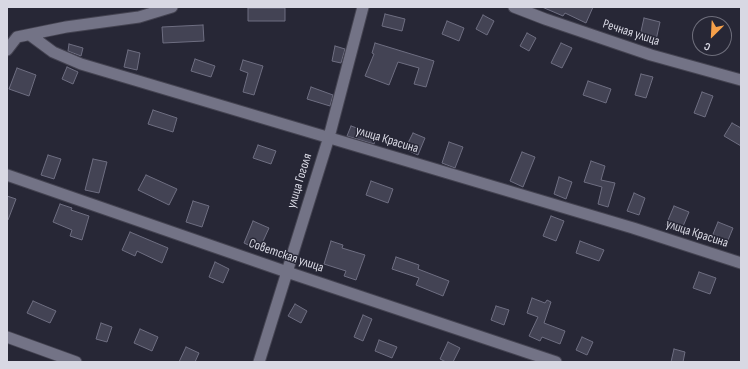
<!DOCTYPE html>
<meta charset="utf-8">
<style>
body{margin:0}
#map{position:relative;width:748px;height:369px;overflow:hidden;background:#272736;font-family:"Sofia Sans Condensed",sans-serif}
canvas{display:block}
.frame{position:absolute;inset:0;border:8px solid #d8d8e3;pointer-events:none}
.north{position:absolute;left:692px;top:16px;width:40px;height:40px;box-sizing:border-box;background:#272736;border:1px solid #6e6e7b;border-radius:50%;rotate:204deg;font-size:11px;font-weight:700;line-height:16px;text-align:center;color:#d8d8e3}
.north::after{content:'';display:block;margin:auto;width:14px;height:18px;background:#f7a14a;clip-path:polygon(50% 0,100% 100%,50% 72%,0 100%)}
</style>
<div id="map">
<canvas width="748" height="369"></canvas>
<div class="frame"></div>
<div class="north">С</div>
</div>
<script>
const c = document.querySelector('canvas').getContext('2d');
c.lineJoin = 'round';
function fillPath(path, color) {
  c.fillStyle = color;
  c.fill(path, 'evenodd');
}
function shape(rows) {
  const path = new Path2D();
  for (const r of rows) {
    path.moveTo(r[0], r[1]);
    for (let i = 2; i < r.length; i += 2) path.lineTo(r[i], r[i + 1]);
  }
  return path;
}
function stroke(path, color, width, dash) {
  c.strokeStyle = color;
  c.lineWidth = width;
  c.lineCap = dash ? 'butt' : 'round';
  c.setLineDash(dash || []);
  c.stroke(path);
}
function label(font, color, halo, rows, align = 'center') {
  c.font = font + ' "Sofia Sans Condensed",sans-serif';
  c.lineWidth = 3;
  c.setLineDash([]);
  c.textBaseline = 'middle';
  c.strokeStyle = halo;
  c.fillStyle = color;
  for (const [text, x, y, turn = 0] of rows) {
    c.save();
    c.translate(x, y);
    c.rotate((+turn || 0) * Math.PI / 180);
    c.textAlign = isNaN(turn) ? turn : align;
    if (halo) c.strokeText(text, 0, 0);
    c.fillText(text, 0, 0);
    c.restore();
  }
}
const building = shape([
 [542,7,593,7,586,23,565,13,563,16,542,7],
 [248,8,285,8,285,21,248,21,248,8],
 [385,14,405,19,402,31,382,26,385,14],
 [483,15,494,21,487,35,476,29,483,15],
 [644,18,660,22,656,40,640,36,644,18],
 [447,21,464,28,459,41,442,34,447,21],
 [203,25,204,41,163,43,162,27,203,25],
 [527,33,536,38,529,51,520,46,527,33],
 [375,43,434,61,426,87,414,84,419,68,398,62,389,85,365,76,374,54,372,53,375,43],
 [561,43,572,48,562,68,551,63,561,43],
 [69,44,83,48,81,56,68,51,69,44],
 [335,46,345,49,341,63,332,61,335,46],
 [128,50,140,53,137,70,124,67,128,50],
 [195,59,215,66,211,77,191,71,195,59],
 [243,60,263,66,254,95,243,92,248,73,240,70,243,60],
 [67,67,78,72,73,84,62,79,67,67],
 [17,68,36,75,29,96,9,89,17,68],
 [641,74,653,77,646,98,635,95,641,74],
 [588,81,611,89,606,103,583,95,588,81],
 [311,87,333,95,330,106,307,99,311,87],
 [702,92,713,96,705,117,694,113,702,92],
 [153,110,177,118,173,132,148,124,153,110],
 [732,123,741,128,741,146,724,136,732,123],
 [351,126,377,135,374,144,347,136,351,126],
 [413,133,425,138,418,155,405,149,413,133],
 [449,142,463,147,455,168,442,163,449,142],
 [258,145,276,151,271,164,253,158,258,145],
 [522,152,535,157,523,187,510,181,522,152],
 [48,155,61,159,54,179,41,175,48,155],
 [93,159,107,162,99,193,85,190,93,159],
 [591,161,605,166,601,180,615,183,608,207,598,204,602,187,584,182,591,161],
 [146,175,177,189,169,205,138,190,146,175],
 [559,177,572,182,566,199,554,194,559,177],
 [371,181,393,189,388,203,366,195,371,181],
 [634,193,645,198,639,215,627,211,634,193],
 [7,196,16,199,8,220,7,220,7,196],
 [193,201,209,206,202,227,186,222,193,201],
 [60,204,72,208,71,210,89,216,82,240,70,236,72,230,53,222,60,204],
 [674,206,689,212,681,231,666,225,674,206],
 [551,216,564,221,556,241,543,236,551,216],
 [253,221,269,228,259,250,244,243,253,221],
 [718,222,733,228,726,245,711,239,718,222],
 [130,232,168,248,162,263,137,251,135,256,122,250,130,232],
 [331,241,343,245,342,248,365,255,356,280,344,276,346,271,324,264,331,241],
 [580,241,604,250,599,261,576,253,580,241],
 [396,257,419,265,418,269,449,281,443,296,416,285,419,278,392,269,396,257],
 [215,262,229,269,223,283,209,277,215,262],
 [699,272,716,278,710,294,693,288,699,272],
 [532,298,545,303,547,300,551,302,544,323,565,331,560,344,542,337,540,341,529,336,538,317,527,313,532,298],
 [33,301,56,311,50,323,27,313,33,301],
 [295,304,307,311,301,323,288,316,295,304],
 [496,306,509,310,504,325,491,320,496,306],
 [363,315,372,319,363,341,354,337,363,315],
 [101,323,112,327,107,342,96,339,101,323],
 [140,329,158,337,152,351,134,343,140,329],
 [582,337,593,342,587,355,576,350,582,337],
 [379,340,397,347,392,358,375,351,379,340],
 [448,342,460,348,453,362,446,362,440,359,448,342],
 [186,347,199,353,195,362,179,362,186,347],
 [674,349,685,352,683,362,671,362,674,349]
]);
fillPath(building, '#434354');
stroke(building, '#6e6e81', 1);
const minor = shape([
 [514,7,545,19,651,55,741,80],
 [30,35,53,52,81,64,633,228,741,263],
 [7,50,17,37,66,27,139,17,172,7],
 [7,175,287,272,556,362],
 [7,337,76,362],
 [259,362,329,137,363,7]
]);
stroke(minor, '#444351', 13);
stroke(minor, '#737386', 11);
label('13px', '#d8d8e3', '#272736', [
 ["Речная улица",631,33,18],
 ["улица Красина",387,140,17],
 ["улица Гоголя",300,181,-73],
 ["улица Красина",697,234,18],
 ["Советская улица",286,256,19]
]);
</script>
